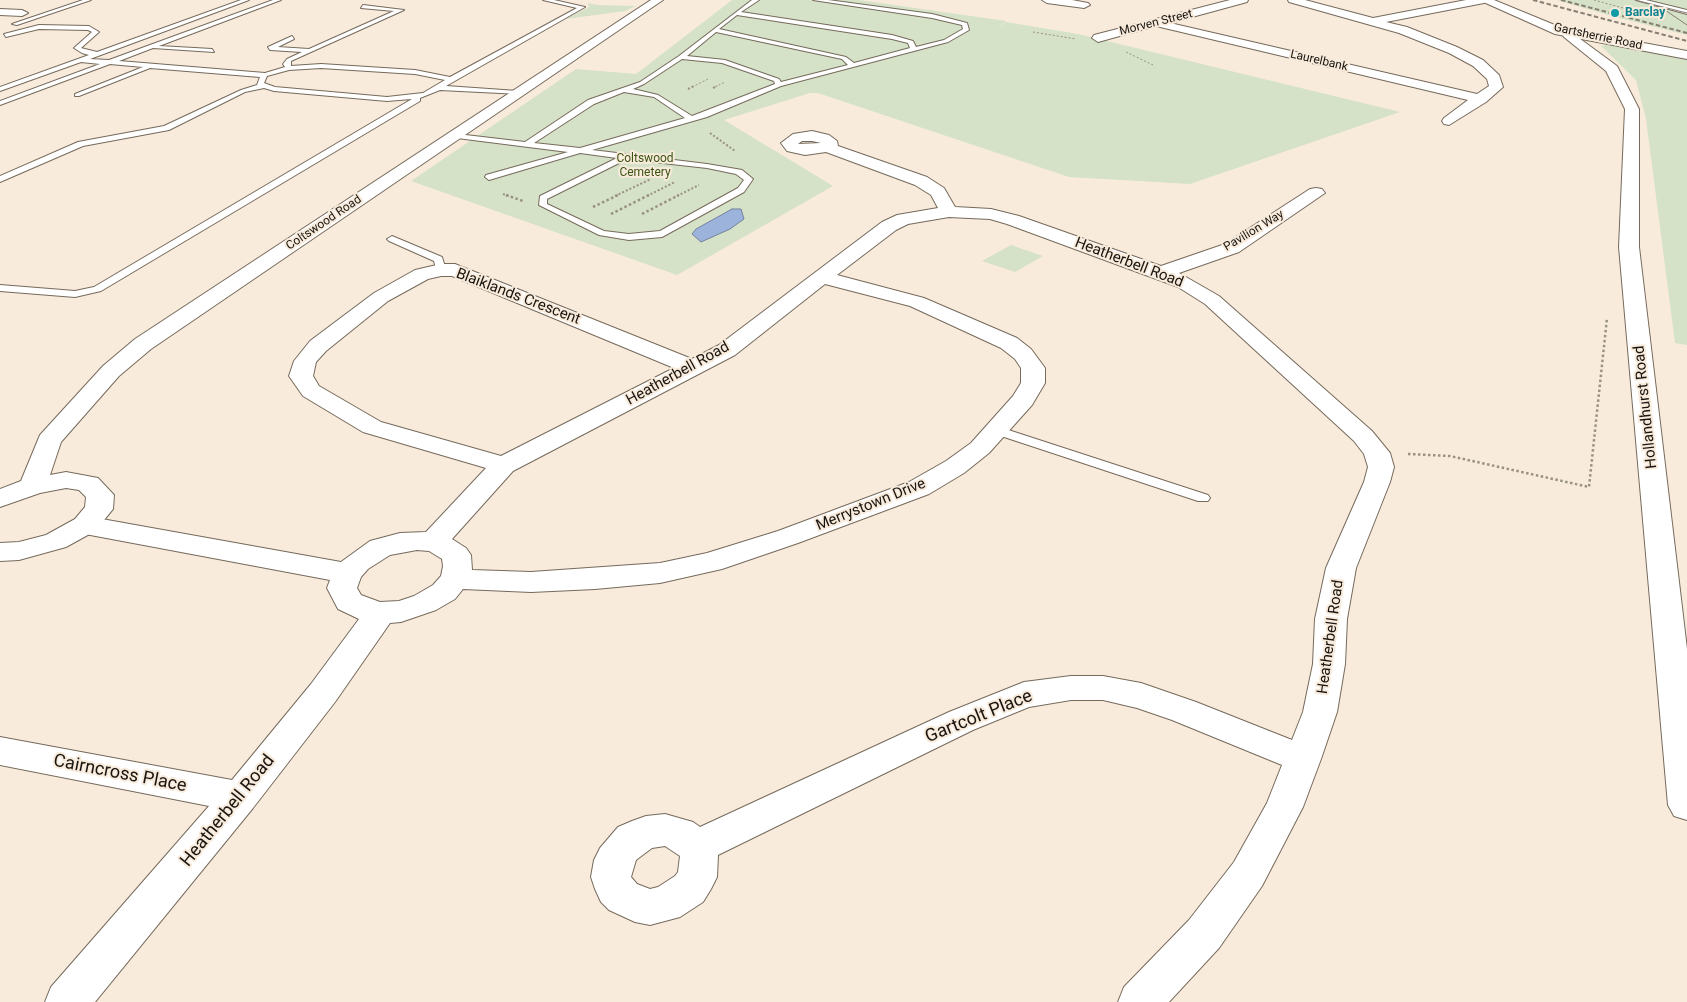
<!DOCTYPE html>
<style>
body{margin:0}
canvas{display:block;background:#f8ebdb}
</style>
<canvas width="1687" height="1002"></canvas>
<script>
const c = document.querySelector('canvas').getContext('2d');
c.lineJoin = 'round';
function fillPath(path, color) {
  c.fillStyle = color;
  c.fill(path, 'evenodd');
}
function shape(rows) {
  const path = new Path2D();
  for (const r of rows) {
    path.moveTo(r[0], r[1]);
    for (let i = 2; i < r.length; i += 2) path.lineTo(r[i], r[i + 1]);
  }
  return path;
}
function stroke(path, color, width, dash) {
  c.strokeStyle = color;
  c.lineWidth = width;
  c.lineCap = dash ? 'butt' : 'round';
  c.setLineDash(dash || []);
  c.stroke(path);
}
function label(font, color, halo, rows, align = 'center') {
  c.font = font + ' Roboto,sans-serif';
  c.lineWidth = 4;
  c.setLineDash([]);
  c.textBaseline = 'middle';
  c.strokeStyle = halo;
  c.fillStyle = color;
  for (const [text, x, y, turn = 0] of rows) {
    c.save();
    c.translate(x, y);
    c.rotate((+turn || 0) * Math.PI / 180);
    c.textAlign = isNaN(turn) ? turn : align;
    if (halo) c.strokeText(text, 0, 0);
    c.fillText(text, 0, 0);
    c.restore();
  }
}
fillPath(shape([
 [732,0,859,0,1006,21,994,33,1006,22,1078,34,1400,112,1190,184,1069,177,818,93,810,93,724,120,833,186,677,275,411,181,576,69,636,74],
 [1557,0,1687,0,1687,35,1615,17],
 [588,3,597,5,636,6,625,11,566,19,589,7],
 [1607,45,1687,58,1687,345,1675,343,1646,119,1636,80,1601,46],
 [1011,245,1043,256,1015,272,982,261]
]), '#d5e2c7');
const water = shape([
 [732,209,741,209,744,219,730,229,701,242,692,234,696,229,732,209]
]);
fillPath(water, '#9cb3db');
stroke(water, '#74839e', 1);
const lane = shape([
 [83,0,91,0,17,25,12,24,83,0],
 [241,0,249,0,90,59,109,60,273,0,281,0,159,46,212,49,214,52,153,48,119,61,265,73,285,67,283,64,287,59,302,52,270,50,268,47,292,36,294,39,278,47,309,49,394,11,361,8,363,5,404,10,291,61,291,66,321,64,415,70,450,77,577,8,543,0,554,0,585,7,446,86,518,91,520,94,440,90,420,98,420,101,101,291,75,297,0,291,0,285,75,291,94,287,412,99,387,101,274,91,264,88,245,92,169,130,83,146,0,182,0,176,78,142,164,126,241,90,257,85,260,77,150,68,79,96,75,96,75,94,143,67,110,64,0,105,0,101,100,64,81,62,0,91,0,87,89,55,82,53,74,48,92,32,88,30,39,29,6,37,4,34,39,25,89,26,99,32,81,48,97,52,241,0],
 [321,68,415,74,445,80,423,93,387,97,275,87,264,83,267,76,289,70,321,68],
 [752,0,759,0,741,12,892,35,913,41,916,47,944,40,963,29,962,25,932,18,813,0,828,0,932,14,967,23,969,30,948,42,781,86,707,117,592,150,707,164,742,170,753,179,744,192,662,237,629,240,599,235,539,205,540,196,617,158,580,153,489,180,485,177,486,175,568,152,457,138,453,136,457,134,525,142,588,100,640,82,679,56,752,0],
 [737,15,892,39,908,43,910,48,854,63,846,57,719,29,737,15],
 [716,32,842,59,848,65,781,82,779,79,725,60,687,56,716,32],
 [682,59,722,63,774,81,775,84,692,116,658,95,633,89,644,84,682,59],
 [624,92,654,97,685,118,580,148,534,143,594,104,624,92],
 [627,159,707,168,736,174,744,180,738,188,660,231,629,234,604,231,547,204,547,199,627,159],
 [1636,0,1646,0,1687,10,1687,14,1636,0],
 [392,236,442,257,446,270,437,272,434,261,389,241,387,239,392,236],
 [996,426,1208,495,1210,498,1208,501,1198,501,992,433,990,430,992,427,996,426]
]);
const street = shape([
 [1042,0,1072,0,1088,3,1090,5,1084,8,1047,3,1042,0],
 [1230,0,1248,0,1247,2,1170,23,1477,94,1489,86,1487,79,1473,66,1449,53,1399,33,1289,2,1288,0,1305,0,1373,18,1466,0,1489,0,1484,3,1386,22,1407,27,1457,47,1483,60,1499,75,1503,87,1486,102,1449,125,1444,124,1442,121,1444,118,1468,100,1156,26,1098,42,1092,38,1094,35,1230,0],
 [0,9,22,10,28,13,22,16,0,15,0,9],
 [1568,30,1617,66,1639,109,1639,247,1687,649,1687,820,1674,816,1668,805,1619,247,1625,109,1606,71,1564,37,1562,34,1568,30],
 [812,131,829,135,837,141,838,146,927,177,944,188,955,207,991,209,1019,216,1161,266,1225,244,1310,189,1316,188,1322,189,1325,193,1239,252,1179,273,1219,296,1372,431,1390,453,1394,467,1390,482,1356,568,1347,619,1345,664,1337,712,1321,759,1303,807,1262,886,1219,948,1169,1002,1118,1002,1124,987,1189,920,1234,862,1267,803,1282,765,1172,720,1137,708,1103,700,1071,700,1029,707,973,730,718,855,717,877,711,889,703,902,680,917,650,925,635,922,609,910,601,902,595,889,591,877,594,860,600,848,618,827,632,821,646,816,665,814,693,822,700,827,949,712,1024,682,1071,676,1103,676,1141,683,1196,702,1292,740,1303,712,1313,664,1315,619,1326,568,1364,482,1368,467,1364,454,1354,441,1205,304,1178,287,1007,224,990,219,949,217,908,224,896,230,837,275,924,298,1017,338,1031,349,1045,368,1045,383,1032,405,989,453,964,473,929,494,798,543,722,569,660,583,595,589,531,592,463,589,455,599,436,610,401,622,390,623,335,702,253,808,95,1002,45,1002,51,987,209,806,0,765,0,737,232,780,311,684,359,619,338,609,327,588,330,580,85,534,75,531,71,525,75,519,85,516,341,562,370,541,400,533,426,532,486,468,363,432,303,396,289,376,294,361,310,341,374,293,415,270,441,264,455,264,692,359,719,345,882,222,897,215,938,208,931,195,915,185,826,152,805,155,787,151,781,143,793,134,812,131],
 [802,141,812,141,821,143,798,144,802,141],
 [441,276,452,276,674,368,501,456,381,422,319,386,313,376,316,362,326,351,388,301,428,279,441,276],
 [825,284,910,306,1001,348,1015,359,1021,368,1021,383,1013,396,971,443,946,461,909,482,778,531,707,553,660,563,531,572,472,570,471,555,466,548,452,539,513,471,735,355,825,284],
 [417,550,429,551,442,559,443,566,441,576,433,585,414,596,399,601,380,602,361,595,357,588,361,577,368,569,390,555,417,550],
 [665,846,680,856,678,872,675,876,658,887,650,889,637,884,631,877,636,860,652,848,665,846]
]);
const secondary = shape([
 [651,0,663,0,151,349,119,376,61,442,50,475,66,472,98,478,114,495,113,509,95,531,66,547,19,560,0,561,0,543,19,542,46,535,75,519,85,507,86,497,79,490,66,488,40,493,0,507,0,489,21,481,40,435,103,366,135,339,651,0],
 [1479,0,1494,0,1562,28,1687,51,1687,59,1555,34,1479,0]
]);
stroke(lane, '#766a5c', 2);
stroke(street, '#766a5c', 2);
stroke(secondary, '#766a5c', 2);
stroke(shape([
 [1594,0,1623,8],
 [1033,32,1076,39],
 [1126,52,1153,65],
 [692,87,708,79],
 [715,87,725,82]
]), '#9a9185', 1, [2, 2]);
stroke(shape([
 [713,88,717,86],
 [688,89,694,86],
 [710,133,735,151],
 [503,194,509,196],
 [615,196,651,179],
 [647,196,675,182],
 [677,196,699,185]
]), '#9a9185', 2, [2, 2]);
stroke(shape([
 [506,195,523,201],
 [593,207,618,195],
 [611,214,649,195],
 [642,214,679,195],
 [1408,454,1450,456,1589,487,1607,318]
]), '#9a9185', 2.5, [2.5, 2.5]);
fillPath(lane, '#fff');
fillPath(street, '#fff');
fillPath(secondary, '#fff');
stroke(shape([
 [1635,0,1687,13],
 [1665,10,1687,25]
]), '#877e74', 1);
stroke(shape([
 [1533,0,1687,41],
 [1561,0,1687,33]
]), '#877e74', 2, [4.5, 2.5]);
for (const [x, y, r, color] of [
 [1615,13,5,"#0f9aa8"]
]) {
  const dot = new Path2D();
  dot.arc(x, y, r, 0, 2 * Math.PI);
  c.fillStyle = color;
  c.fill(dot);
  stroke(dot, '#f8ebdb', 2);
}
label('bold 12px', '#0d838f', '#f8ebdb', [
 ["Barclay",1625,13]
], 'left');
label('12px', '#18140f', '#f8ebdb', [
 ["Morven Street",1156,23,-14],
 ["Gartsherrie Road",1598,37,12],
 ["Laurelbank",1319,61,13],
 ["Coltswood Road",324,223,-34],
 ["Pavilion Way",1254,231,-31]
]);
label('12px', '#3a5313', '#f8ebdb', [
 ["Coltswood",645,159],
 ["Cemetery",645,173]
]);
label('15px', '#18140f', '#f8ebdb', [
 ["Heatherbell Road",1129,263,21],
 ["Blaiklands Crescent",518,297,21],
 ["Heatherbell Road",678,374,-29],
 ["Hollandhurst Road",1646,407,-96],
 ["Merrystown Drive",871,505,-22],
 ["Heatherbell Road",1331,637,-82]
]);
label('18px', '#18140f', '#f8ebdb', [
 ["Gartcolt Place",979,717,-22],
 ["Cairncross Place",120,774,11],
 ["Heatherbell Road",228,811,-51]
]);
</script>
